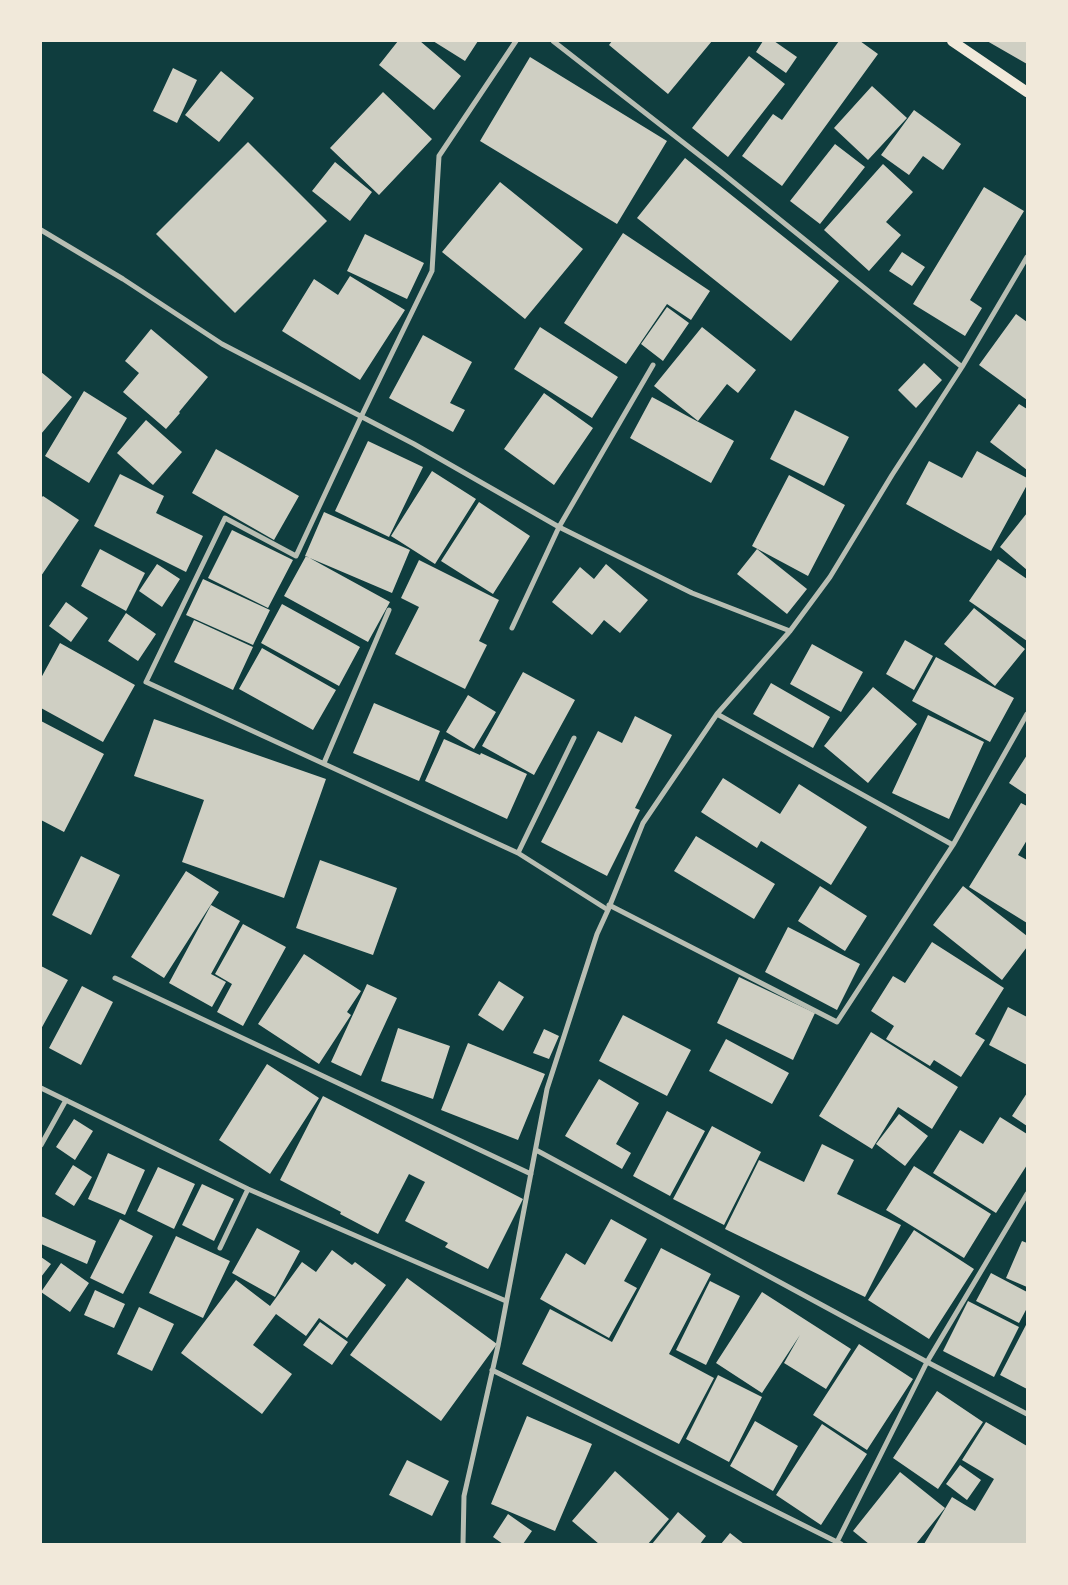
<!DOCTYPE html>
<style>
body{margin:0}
#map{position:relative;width:1068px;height:1585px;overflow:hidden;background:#0f3d3e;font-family:Figtree,sans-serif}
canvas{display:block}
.frame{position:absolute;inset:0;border:42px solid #f1e9da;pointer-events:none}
</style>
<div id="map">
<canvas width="1068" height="1585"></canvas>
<div class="frame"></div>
</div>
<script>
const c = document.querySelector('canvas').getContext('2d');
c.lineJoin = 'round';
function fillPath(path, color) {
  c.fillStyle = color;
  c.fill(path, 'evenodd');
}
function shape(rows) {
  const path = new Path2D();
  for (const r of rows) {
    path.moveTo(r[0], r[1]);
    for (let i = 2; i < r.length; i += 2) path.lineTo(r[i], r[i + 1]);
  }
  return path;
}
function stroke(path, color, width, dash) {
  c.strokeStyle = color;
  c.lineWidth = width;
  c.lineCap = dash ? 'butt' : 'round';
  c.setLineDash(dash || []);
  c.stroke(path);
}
fillPath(shape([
 [398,41,420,41,461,76,434,110,379,65],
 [433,41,478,41,465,61],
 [612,41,712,41,668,94,609,45],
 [763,41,774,41,797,57,786,73,756,52],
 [839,41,860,41,878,54,782,186,742,156,773,114,782,120],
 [987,41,1027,41,1027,64],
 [749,56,785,84,728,157,692,128],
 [530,57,667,141,617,224,480,141],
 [173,68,197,80,177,123,153,111],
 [221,71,254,98,219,142,185,115],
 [872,86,907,118,868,160,834,128],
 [383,92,432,139,379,195,330,148],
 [914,110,961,144,943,170,923,156,909,175,881,155],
 [248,142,327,221,235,313,156,234],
 [835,144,865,167,820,224,790,201],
 [685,158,839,281,791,341,637,218],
 [335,162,372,192,350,221,312,191],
 [883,164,913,192,886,222,901,235,869,271,824,230],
 [500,182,583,249,525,319,442,252],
 [984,187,1024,211,970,300,982,308,965,336,913,304],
 [623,233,710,291,691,320,667,304,626,364,564,323],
 [365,234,424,263,407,299,347,271],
 [902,252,925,267,912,286,889,271],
 [350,276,405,310,360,380,282,331,314,279,338,295],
 [667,307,689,323,663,361,641,344],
 [1016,314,1027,322,1027,400,979,365],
 [540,327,618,377,592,418,514,369],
 [702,327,756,370,738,393,727,384,698,421,654,386],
 [151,329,208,377,179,412,180,413,166,429,123,392,139,373,125,361],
 [423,335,472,362,450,403,465,410,453,432,389,398],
 [924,363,942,380,916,408,898,390],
 [41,372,72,397,41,434],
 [84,391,127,418,89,483,45,456],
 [544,393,593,428,554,485,504,449],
 [652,397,734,441,711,483,630,438],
 [1019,404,1027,409,1027,470,990,442],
 [795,410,849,437,824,486,770,459],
 [146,420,182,452,153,485,117,453],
 [368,441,423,467,389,537,335,511],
 [216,449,299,496,274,540,192,493],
 [977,451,1027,478,1027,485,991,551,906,504,929,461,962,478],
 [432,471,476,499,435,564,391,536],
 [120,474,164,496,156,513,203,536,186,572,94,526],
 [789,475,845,505,808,576,752,546],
 [43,496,79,520,41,576,41,498],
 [479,502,530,536,493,594,441,561],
 [324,512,410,550,392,593,305,556],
 [1027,513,1027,570,1000,547],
 [232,530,293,560,268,608,208,578],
 [100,549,145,573,126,611,81,586],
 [757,549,807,589,787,614,737,574],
 [306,556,390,602,368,642,284,596],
 [998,559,1027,579,1027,641,969,601],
 [419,560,499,600,479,641,487,645,465,689,395,654,419,607,401,598],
 [157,564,180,579,162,607,139,591],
 [606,564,648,600,620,633,604,620,592,635,552,602,580,567,594,579],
 [203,579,270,610,253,645,186,615],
 [66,602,88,618,71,642,49,626],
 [282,604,360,647,339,686,261,643],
 [974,608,1025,649,995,686,944,644],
 [126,613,156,634,138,661,108,641],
 [194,620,253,647,233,690,174,662],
 [905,640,933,656,914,690,886,674],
 [60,643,135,685,103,742,41,708,41,678],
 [812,644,863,672,841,712,790,684],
 [262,648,336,690,313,730,239,689],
 [936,657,1014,698,990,742,912,701],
 [523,672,575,700,534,775,482,746],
 [771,683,830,717,813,748,753,714],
 [873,687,917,724,868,783,824,746],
 [468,695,496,712,474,749,446,732],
 [374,703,440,731,419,781,353,753],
 [928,715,984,742,949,819,892,793],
 [635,716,672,735,635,808,640,810,607,876,541,842,598,731,622,743],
 [154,719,326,779,284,898,182,862,204,800,134,776],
 [41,721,104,754,64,832,41,820],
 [444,739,480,755,481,753,527,774,507,819,425,781],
 [1027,755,1027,795,1009,783],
 [723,778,780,814,799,784,867,827,831,885,761,841,757,848,701,812],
 [1021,803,1027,806,1027,840,1018,855,1027,860,1027,923,969,887],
 [696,836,775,884,754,919,674,871],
 [81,856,120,875,91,935,52,915],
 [320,860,397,888,373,955,296,928],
 [186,871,219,892,164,978,131,957],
 [820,886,867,916,845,951,798,921],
 [963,886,1027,936,1027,947,1002,980,933,925],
 [211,905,240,921,211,974,226,982,212,1007,169,983],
 [243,924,286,947,243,1026,217,1012,232,984,215,974],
 [788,927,860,964,837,1010,765,972],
 [932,942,1004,988,975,1034,985,1040,961,1077,934,1060,930,1066,886,1039,894,1026,871,1011,893,976,905,983],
 [304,954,361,991,347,1012,351,1015,319,1064,258,1024],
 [41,966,68,980,41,1029],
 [739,977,815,1013,793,1060,717,1023],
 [499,981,524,997,503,1031,478,1015],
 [367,984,397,998,361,1076,331,1062],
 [82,986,113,1002,81,1065,49,1048],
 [1008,1007,1027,1017,1027,1065,989,1045],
 [623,1015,691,1050,667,1096,599,1061],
 [398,1028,450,1046,433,1099,381,1081],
 [544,1029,559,1036,549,1059,533,1053],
 [871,1032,958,1087,932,1129,898,1107,872,1149,819,1116],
 [726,1039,789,1073,772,1104,709,1071],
 [468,1043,545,1074,518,1140,441,1110],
 [267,1064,319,1098,270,1174,219,1140],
 [599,1079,639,1103,616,1144,631,1153,622,1169,565,1136],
 [1027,1093,1027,1126,1012,1116],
 [323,1096,523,1199,488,1269,445,1247,448,1243,405,1221,425,1182,409,1174,378,1234,340,1214,341,1212,280,1180],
 [667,1111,705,1131,670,1196,633,1176],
 [899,1114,928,1136,905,1166,876,1144],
 [1000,1117,1027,1134,1027,1165,996,1213,933,1173,960,1130,983,1144],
 [74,1119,93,1131,75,1160,56,1147],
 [712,1126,761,1152,724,1225,673,1199],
 [822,1144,854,1160,837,1194,901,1225,865,1297,725,1229,759,1160,804,1182],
 [108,1153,145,1170,125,1215,88,1199],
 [73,1165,92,1177,74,1206,55,1194],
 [914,1166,991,1214,964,1258,886,1210],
 [158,1167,195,1184,174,1229,137,1211],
 [202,1184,234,1199,214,1241,182,1225],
 [41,1216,96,1241,87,1264,41,1244],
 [120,1219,153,1236,123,1294,90,1278],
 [611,1219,647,1239,624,1281,637,1288,609,1338,540,1299,566,1253,585,1265],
 [257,1228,300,1251,275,1297,232,1273],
 [914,1230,974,1269,929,1339,868,1300],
 [176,1236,230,1261,203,1318,149,1293],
 [1022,1241,1027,1243,1027,1287,1006,1278],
 [661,1248,711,1274,669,1354,714,1378,679,1444,522,1364,550,1309,612,1342],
 [332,1250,352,1265,355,1262,386,1285,347,1338,319,1318,306,1336,276,1314,253,1345,292,1374,262,1414,181,1353,236,1280,270,1306,302,1262,316,1272],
 [41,1257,51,1264,41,1277],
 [61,1263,89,1283,70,1312,41,1292],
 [991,1273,1027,1292,1027,1308,1019,1323,976,1301],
 [407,1278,497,1344,441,1421,350,1355],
 [710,1281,740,1296,706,1365,676,1350],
 [95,1290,125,1304,114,1328,84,1315],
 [762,1292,851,1349,826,1389,784,1363,800,1335,762,1393,716,1363],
 [968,1301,1019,1327,994,1377,943,1351],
 [139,1307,174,1324,152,1371,117,1354],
 [320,1322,348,1342,332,1365,303,1345],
 [1027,1323,1027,1389,1000,1375],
 [859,1344,913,1379,867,1450,813,1415],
 [718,1375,762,1397,729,1462,686,1439],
 [937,1391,983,1422,938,1489,893,1458],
 [527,1416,592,1444,555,1531,491,1504],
 [755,1421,798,1446,773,1491,730,1466],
 [986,1422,1027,1446,1027,1544,924,1544,952,1497,975,1511,994,1479,962,1460],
 [822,1424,867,1454,821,1525,776,1495],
 [407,1460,449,1481,432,1516,389,1495],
 [960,1465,981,1480,967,1500,946,1484],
 [615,1471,669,1519,648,1544,599,1544,572,1521],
 [900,1472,945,1508,916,1544,869,1544,853,1531],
 [678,1512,706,1536,700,1544,652,1544],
 [508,1514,532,1531,523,1544,503,1544,493,1537],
 [730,1533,744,1544,721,1544]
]), '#cfcfc3');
stroke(shape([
 [516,41,439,156,432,271,361,417,296,556,225,518,146,682,518,853,608,910],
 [553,41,721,172,962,367],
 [41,230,123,279,222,344,414,444,559,527,692,593,790,631],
 [512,628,559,527,653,365],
 [717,714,953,845],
 [324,763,389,610],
 [518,853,574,738],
 [609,905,837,1022,953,845,1027,714],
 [115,978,531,1174],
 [41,1088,248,1189,506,1301],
 [41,1145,66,1100],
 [536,1150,927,1362,1027,1414],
 [220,1248,248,1189],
 [492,1370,841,1544],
 [837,1542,927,1362,1027,1194],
 [463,1544,464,1496,498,1346,547,1089,597,934,608,910,643,823,717,714,790,631,830,577,892,475,962,367,1027,257]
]), '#b8beb3', 5);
stroke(shape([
 [952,41,1027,92]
]), '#f1e9da', 10);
</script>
